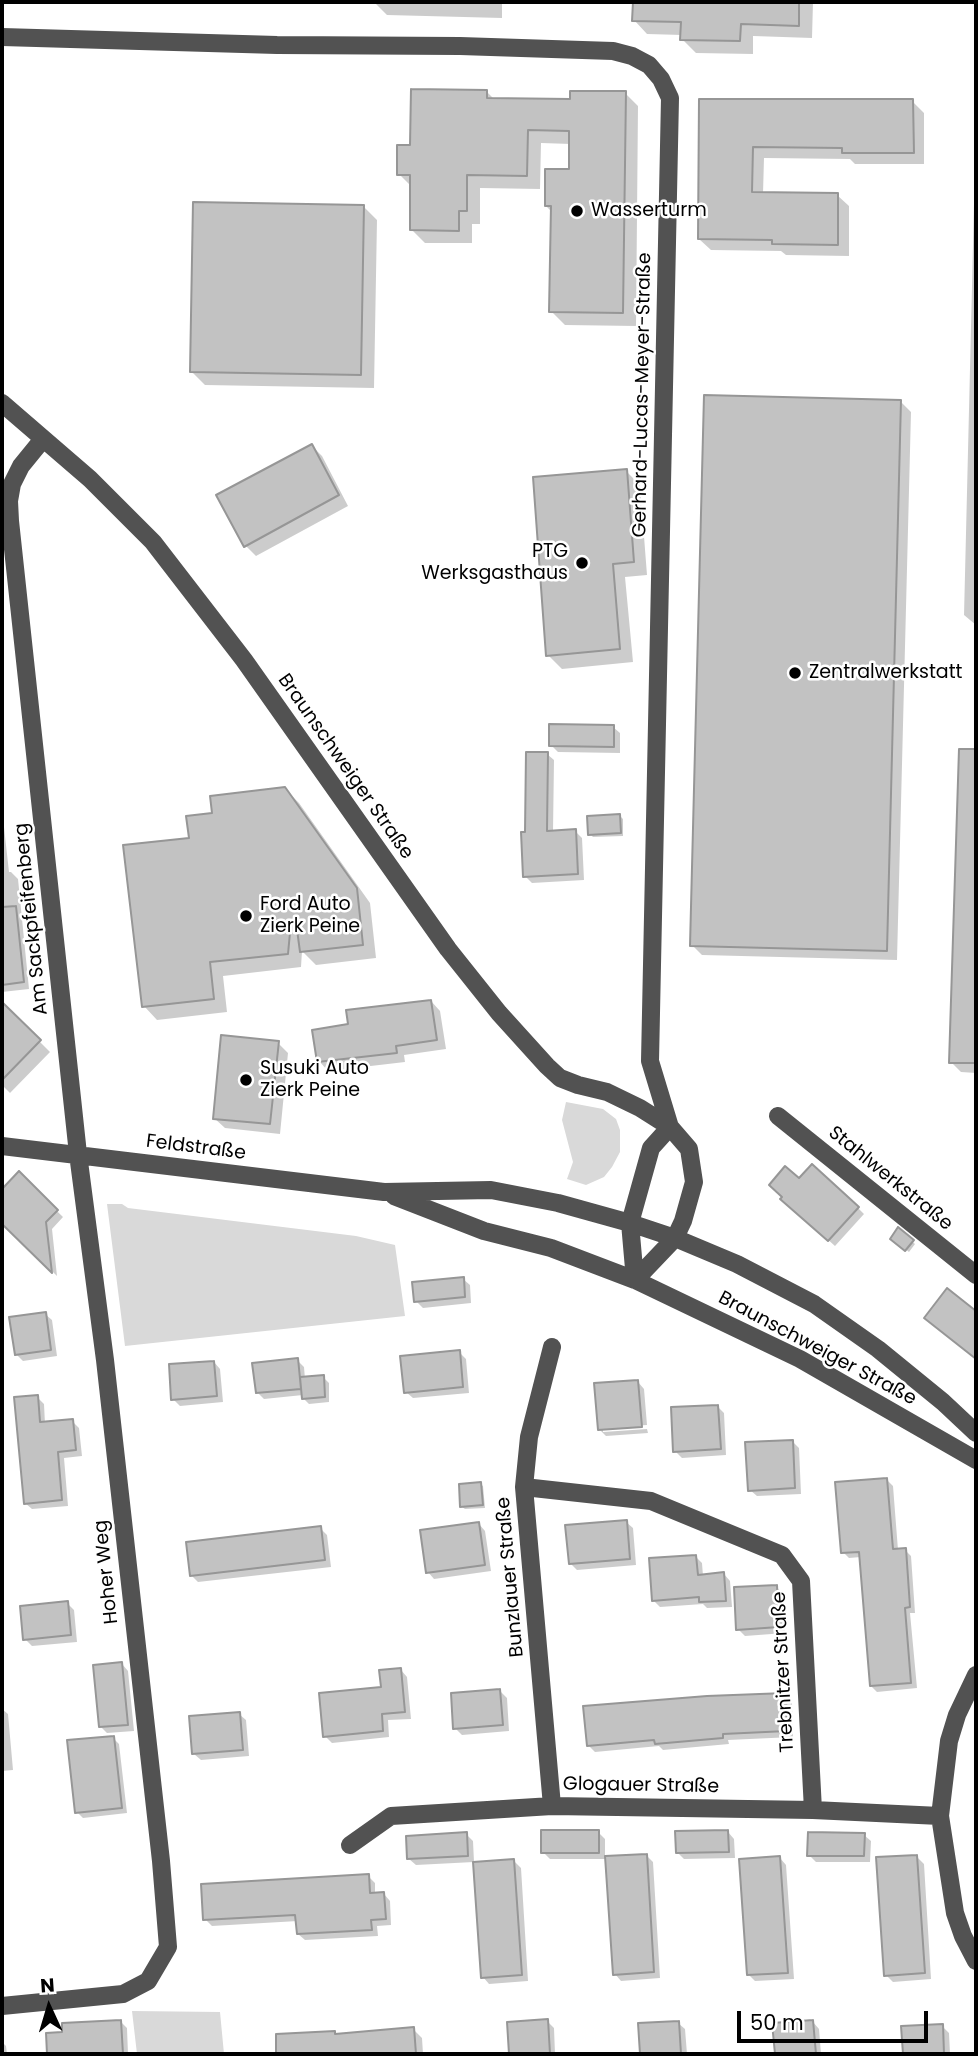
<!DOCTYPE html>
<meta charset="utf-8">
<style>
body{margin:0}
#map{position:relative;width:978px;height:2056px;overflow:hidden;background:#fff;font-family:Poppins,sans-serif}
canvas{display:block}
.frame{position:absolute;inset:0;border:4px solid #000;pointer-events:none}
.north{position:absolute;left:14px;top:1972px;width:70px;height:70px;-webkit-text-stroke:5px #fff;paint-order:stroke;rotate:356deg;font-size:19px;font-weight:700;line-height:28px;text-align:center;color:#000}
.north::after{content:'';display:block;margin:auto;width:24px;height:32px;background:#000;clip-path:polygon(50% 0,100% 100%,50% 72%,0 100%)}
.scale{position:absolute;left:737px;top:2011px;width:191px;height:32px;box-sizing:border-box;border:4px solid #000;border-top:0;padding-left:9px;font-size:21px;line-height:24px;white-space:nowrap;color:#000;-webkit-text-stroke:5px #fff;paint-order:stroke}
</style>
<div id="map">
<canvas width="978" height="2056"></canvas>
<div class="frame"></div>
<div class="north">N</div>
<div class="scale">50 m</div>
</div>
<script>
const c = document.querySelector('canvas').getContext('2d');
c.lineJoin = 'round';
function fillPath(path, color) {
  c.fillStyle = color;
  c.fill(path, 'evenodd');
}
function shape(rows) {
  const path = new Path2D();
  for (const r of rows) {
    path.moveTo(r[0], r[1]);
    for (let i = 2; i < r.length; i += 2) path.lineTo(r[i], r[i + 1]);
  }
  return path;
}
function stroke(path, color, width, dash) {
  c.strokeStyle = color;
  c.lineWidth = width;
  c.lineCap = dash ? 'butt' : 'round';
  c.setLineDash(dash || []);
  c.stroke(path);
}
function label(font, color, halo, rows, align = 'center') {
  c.font = font + ' Poppins,sans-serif';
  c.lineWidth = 5;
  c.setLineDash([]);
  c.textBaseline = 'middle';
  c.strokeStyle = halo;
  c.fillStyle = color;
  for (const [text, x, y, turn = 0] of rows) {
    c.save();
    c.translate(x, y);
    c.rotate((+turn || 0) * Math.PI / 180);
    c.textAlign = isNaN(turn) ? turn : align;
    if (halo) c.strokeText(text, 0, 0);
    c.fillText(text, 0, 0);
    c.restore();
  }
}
fillPath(shape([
 [566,1102,603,1109,616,1119,620,1130,620,1152,612,1167,604,1177,586,1185,567,1179,573,1162,562,1120],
 [107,1204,122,1204,128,1208,356,1236,395,1245,405,1316,125,1346],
 [132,2011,220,2012,224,2054,137,2054]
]), '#d9d9d9');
fillPath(shape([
 [377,2,502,2,502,18,387,15,376,4],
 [634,2,813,2,812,38,753,36,753,54,696,53,682,39,682,35,647,34,634,20],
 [486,91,495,100,572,101,625,93,638,106,636,326,565,325,551,311,552,212,546,206,571,171,571,144,541,143,540,189,480,188,480,224,472,224,472,243,425,243,411,229,412,187,399,174,412,147],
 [701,100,912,101,924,113,924,164,855,164,850,159,764,158,763,194,837,195,849,206,849,256,786,255,781,251,711,250,699,239],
 [976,121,976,625,964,615],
 [363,206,377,220,374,388,205,385,192,372],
 [900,401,911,412,897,960,702,955,692,945],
 [312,446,322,456,348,506,256,556,245,545],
 [626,471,640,485,647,575,625,577,633,662,562,669,548,655],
 [613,727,620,733,620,753,558,752,551,745],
 [547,754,554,760,553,832,575,831,582,838,584,880,532,883,525,876,527,834],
 [960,765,976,765,976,1073,961,1072,951,1062],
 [285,789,299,803,370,903,376,958,316,965,302,951,301,967,223,976,227,1012,157,1020,144,1006,190,839,214,815],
 [2,809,9,872,11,872,18,879,29,989,2,992],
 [620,816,623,819,623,836,593,837,590,834],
 [431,1001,440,1011,446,1049,404,1055,405,1062,328,1071,319,1061,350,1025],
 [3,1005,50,1052,10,1093,2,1085],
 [278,1043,288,1053,280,1134,225,1128,214,1118],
 [19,1174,63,1217,52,1229,57,1276,2,1222,2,1191],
 [799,1181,858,1208,864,1214,835,1246,789,1205],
 [899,1230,915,1244,909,1252,895,1241],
 [463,1279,470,1285,471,1303,423,1308,416,1301],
 [45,1314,52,1320,57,1356,23,1361,16,1354],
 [459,1352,466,1359,469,1393,413,1398,406,1392],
 [297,1360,304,1367,305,1379,323,1377,329,1383,329,1402,309,1404,303,1398,303,1395,264,1399,257,1392],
 [214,1362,220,1369,223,1402,180,1406,173,1399],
 [638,1382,644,1389,647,1425,603,1428,603,1432,647,1429,648,1433,606,1436,600,1430],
 [37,1397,44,1404,45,1424,72,1421,79,1428,82,1456,64,1458,68,1506,32,1509,25,1503],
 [717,1406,724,1413,726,1455,682,1458,675,1451],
 [792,1441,799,1448,801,1494,757,1496,750,1490],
 [887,1480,893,1486,898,1550,905,1550,911,1556,915,1613,910,1613,917,1688,877,1692,871,1686,861,1557,849,1558,843,1552],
 [480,1484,483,1486,485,1508,465,1509,462,1507],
 [626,1522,633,1528,636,1565,577,1570,570,1563],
 [479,1524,485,1531,491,1571,434,1579,428,1572],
 [320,1528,327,1535,331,1567,198,1582,191,1575],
 [696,1557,702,1563,703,1576,724,1574,730,1581,732,1607,707,1608,703,1604,660,1607,653,1600],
 [776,1587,783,1593,785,1633,745,1636,738,1629],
 [67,1603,74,1610,77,1642,32,1646,25,1639],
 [122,1664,128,1671,134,1731,107,1733,100,1726],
 [401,1670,407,1677,411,1719,388,1720,389,1737,332,1743,325,1736,382,1689],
 [500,1691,507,1698,509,1731,462,1735,455,1728],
 [785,1695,792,1702,793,1737,728,1740,729,1744,663,1750,659,1746,595,1752,588,1745],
 [2,1709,8,1714,13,1770,2,1771],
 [239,1714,246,1720,249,1756,201,1760,194,1754],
 [113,1738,119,1744,127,1813,83,1818,77,1812],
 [598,1832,605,1839,605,1858,646,1855,653,1862,660,1978,621,1981,615,1974,607,1859,550,1859,543,1852],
 [728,1832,734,1839,735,1858,684,1859,678,1853],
 [466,1834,473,1841,474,1862,416,1865,409,1859],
 [864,1835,871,1841,870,1862,816,1862,809,1855],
 [917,1857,924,1864,931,1979,893,1982,886,1975],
 [780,1858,786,1865,794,1979,755,1981,748,1974],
 [514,1861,521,1868,528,1981,489,1984,483,1977],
 [368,1876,375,1883,375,1895,384,1894,390,1901,391,1925,377,1926,378,1936,305,1940,298,1934,298,1921,212,1926,205,1919],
 [120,2021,127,2028,128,2054,49,2054,48,2035],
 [547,2021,554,2028,555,2054,511,2054,509,2024],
 [813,2022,819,2029,821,2054,776,2054,774,2025],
 [678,2023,685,2029,687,2054,642,2054,640,2025],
 [942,2026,949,2033,950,2054,905,2054,903,2028],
 [413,2029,422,2038,423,2054,278,2054,277,2035,334,2032,337,2035],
 [2,2042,6,2046,7,2054,2,2054]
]), '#0003');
const building = shape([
 [633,2,799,2,799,26,741,24,740,41,680,40,681,22,632,21,633,2],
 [411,89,487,90,487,98,570,99,570,91,626,91,623,313,549,312,551,206,545,206,545,169,569,169,569,131,528,130,527,176,467,175,467,211,459,211,459,231,410,230,410,175,397,175,397,145,410,145,411,89],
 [699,99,913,99,914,153,842,153,842,148,753,147,752,192,838,193,838,245,772,244,772,240,698,239,699,99],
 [193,202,364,205,361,375,190,372,193,202],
 [704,395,901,400,887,951,690,946,704,395],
 [312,444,339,495,244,547,216,495,312,444],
 [627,469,634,562,613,564,620,649,546,656,533,477,627,469],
 [549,724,614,725,614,747,549,746,549,724],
 [959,749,976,749,976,1063,949,1063,959,749],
 [526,752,548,752,547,831,576,829,578,874,523,877,521,832,525,832,526,752],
 [285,787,357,888,363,945,300,952,296,922,291,922,288,954,210,962,214,999,142,1007,123,845,189,838,186,816,212,813,210,796,285,787],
 [620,814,621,833,588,835,587,816,620,814],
 [16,906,24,982,2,985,2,907,16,906],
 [431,1000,437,1040,396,1046,397,1053,317,1062,312,1030,348,1024,346,1010,431,1000],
 [2,1002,41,1040,2,1080,2,1002],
 [221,1035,279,1041,270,1124,213,1119,221,1035],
 [812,1164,859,1207,828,1241,780,1199,782,1197,769,1185,785,1166,799,1178,812,1164],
 [19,1171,58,1210,46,1222,52,1273,2,1224,2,1189,19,1171],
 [898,1227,914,1240,905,1251,890,1239,898,1227],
 [464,1277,465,1297,414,1302,412,1282,464,1277],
 [947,1288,976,1311,976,1359,924,1318,947,1288],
 [46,1312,51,1350,15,1355,9,1317,46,1312],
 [460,1350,463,1387,404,1393,400,1356,460,1350],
 [298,1358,301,1389,256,1393,252,1363,298,1358],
 [214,1361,217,1396,171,1400,169,1364,214,1361],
 [324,1375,325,1397,302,1399,300,1377,324,1375],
 [638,1380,642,1427,598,1430,594,1383,638,1380],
 [38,1395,40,1422,73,1419,76,1450,58,1452,62,1500,24,1504,14,1397,38,1395],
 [718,1405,721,1449,673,1452,671,1407,718,1405],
 [793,1440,795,1488,748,1491,745,1442,793,1440],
 [887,1478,893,1549,906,1548,910,1607,905,1608,911,1683,870,1686,859,1552,841,1553,835,1482,887,1478],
 [481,1482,483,1505,460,1507,459,1484,481,1482],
 [627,1520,630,1559,569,1564,565,1525,627,1520],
 [479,1522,485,1565,426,1573,420,1530,479,1522],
 [321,1526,325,1560,190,1576,186,1542,321,1526],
 [696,1555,698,1575,724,1572,726,1601,699,1602,699,1597,652,1601,649,1558,696,1555],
 [777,1585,779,1627,736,1630,734,1587,777,1585],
 [68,1601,71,1635,23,1640,20,1606,68,1601],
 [122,1662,128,1725,99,1727,93,1665,122,1662],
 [401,1668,405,1712,382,1714,383,1731,323,1737,319,1693,381,1687,379,1670,401,1668],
 [500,1689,503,1725,453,1729,451,1693,500,1689],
 [786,1693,787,1731,723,1734,723,1738,655,1744,654,1740,587,1746,583,1706,707,1696,786,1693],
 [240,1712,243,1750,192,1754,189,1716,240,1712],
 [114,1736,122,1808,75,1813,67,1740,114,1736],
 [541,1830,599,1830,599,1853,541,1853,541,1830],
 [728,1830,729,1852,676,1853,675,1831,728,1830],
 [467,1832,468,1856,407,1859,406,1836,467,1832],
 [808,1832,865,1833,864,1856,807,1856,808,1832],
 [647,1854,654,1972,613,1975,605,1856,647,1854],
 [917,1855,925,1973,884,1976,876,1857,917,1855],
 [780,1856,788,1973,747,1975,739,1859,780,1856],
 [514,1859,522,1975,481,1978,473,1862,514,1859],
 [369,1874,370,1893,384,1892,386,1919,371,1920,372,1930,297,1934,295,1915,203,1920,201,1884,369,1874],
 [548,2019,550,2054,509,2054,507,2022,548,2019],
 [121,2020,123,2054,47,2054,46,2033,62,2032,62,2023,121,2020],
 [813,2020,816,2054,775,2054,772,2023,813,2020],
 [679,2021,681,2054,640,2054,638,2023,679,2021],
 [943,2024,944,2054,903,2054,901,2026,943,2024],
 [414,2027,416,2054,276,2054,276,2034,335,2031,335,2034,414,2027]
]);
fillPath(building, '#c2c2c2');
stroke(building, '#969696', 2);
stroke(shape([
 [2,37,277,45,460,46,613,51,632,56,649,65,661,79,670,98,650,1061,670,1127],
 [2,403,90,479,153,542,244,660,448,949,499,1013,547,1066,560,1078,578,1085,607,1092,640,1108,670,1127,689,1149,694,1182,683,1221,675,1238,635,1280],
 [778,1116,976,1275],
 [2,1146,384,1192,491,1190,558,1203,630,1223,675,1238,737,1264,814,1304,878,1349,943,1402,976,1433],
 [394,1196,484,1231,551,1248,635,1280,800,1359,976,1460],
 [635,1280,630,1223,651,1148,670,1127],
 [552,1347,529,1437,524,1487,552,1806],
 [524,1487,651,1501,782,1555,801,1581,813,1810],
 [976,1675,957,1715,949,1741,940,1816,955,1913,963,1936,976,1961],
 [350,1845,391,1816,552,1806,813,1810,940,1816],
 [2,2006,123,1994,148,1981,168,1947,161,1861,105,1360,78,1154,10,521,9,501,12,484,21,466,43,439]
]), '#525252', 18);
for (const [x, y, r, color] of [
 [577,211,7,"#000"],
 [582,563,7,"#000"],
 [795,673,7,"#000"],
 [246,916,7,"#000"],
 [246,1080,7,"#000"]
]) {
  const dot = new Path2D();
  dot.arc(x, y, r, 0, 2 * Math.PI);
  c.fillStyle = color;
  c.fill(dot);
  stroke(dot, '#fff', 2.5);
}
label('19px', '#000', '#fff', [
 ["Wasserturm",591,211],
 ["PTG",568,552,"right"],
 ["Werksgasthaus",568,574,"right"],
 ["Zentralwerkstatt",809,673],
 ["Ford Auto",260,905],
 ["Zierk Peine",260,927],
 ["Susuki Auto",260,1069],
 ["Zierk Peine",260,1091]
], 'left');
label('19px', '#000', '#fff', [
 ["Gerhard-Lucas-Meyer-Straße",643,395,-89],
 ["Braunschweiger Straße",345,767,55],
 ["Am Sackpfeifenberg",32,919,-96],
 ["Feldstraße",196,1148,7],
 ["Stahlwerkstraße",890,1179,39],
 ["Braunschweiger Straße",817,1349,28],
 ["Hoher Weg",107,1572,-96],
 ["Bunzlauer Straße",511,1577,-95],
 ["Trebnitzer Straße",784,1672,-93],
 ["Glogauer Straße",641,1786,1]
]);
</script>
